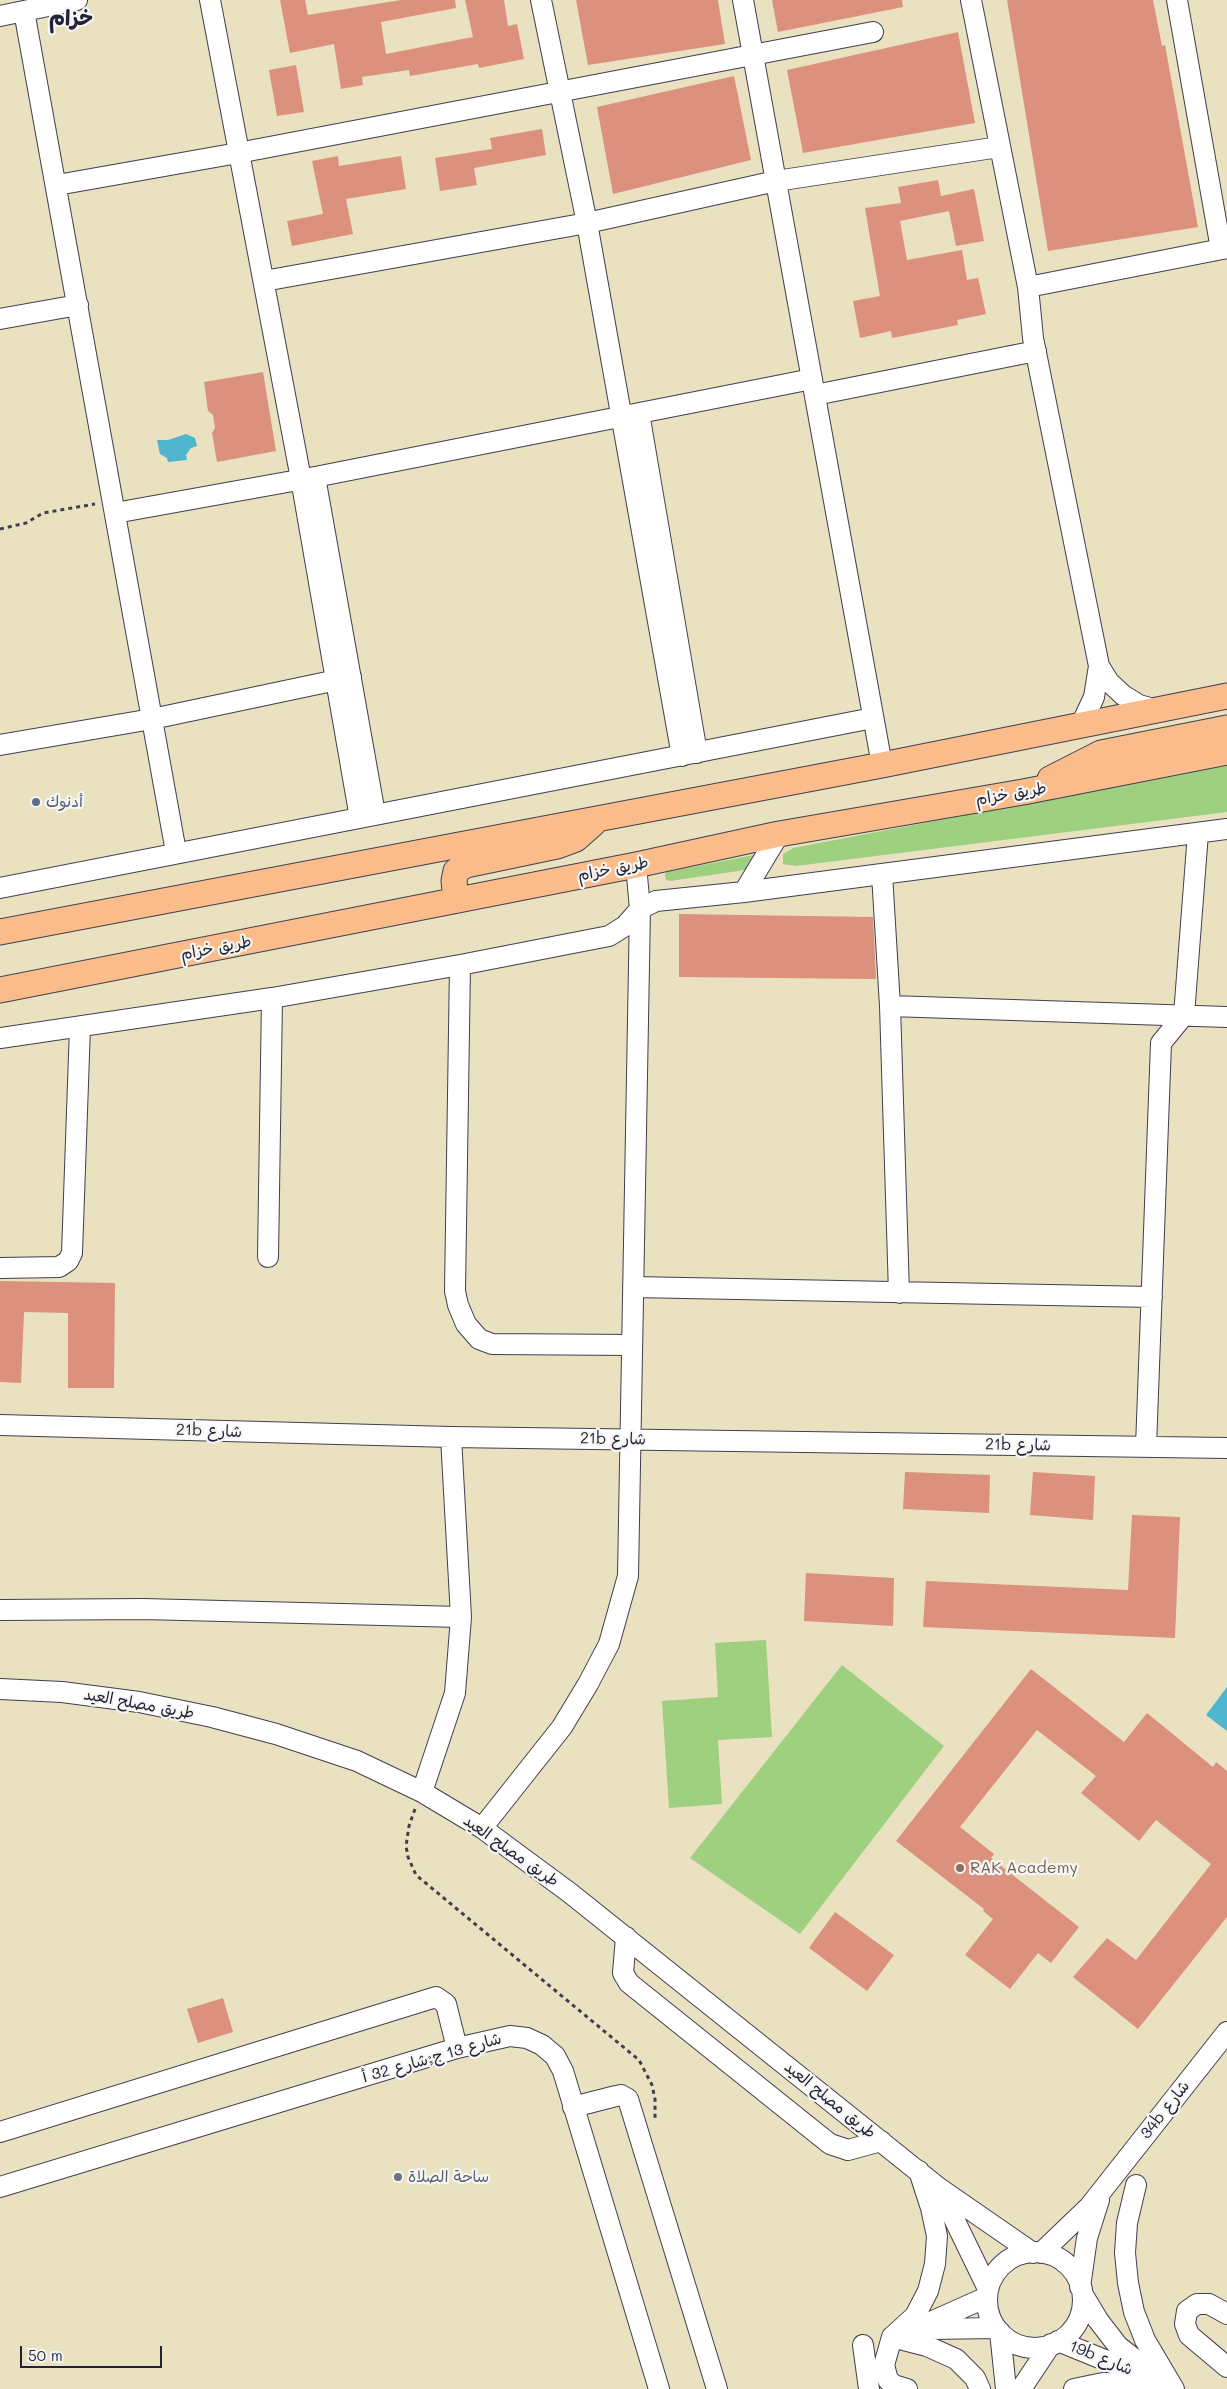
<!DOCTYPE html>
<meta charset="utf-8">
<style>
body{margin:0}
#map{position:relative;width:1227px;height:2389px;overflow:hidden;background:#eae1c0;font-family:Mali,sans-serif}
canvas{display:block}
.scale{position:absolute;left:20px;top:2346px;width:142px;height:22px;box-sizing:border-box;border:2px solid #22223b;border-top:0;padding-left:6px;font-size:15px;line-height:18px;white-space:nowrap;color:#22223b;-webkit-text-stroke:4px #f6f6f2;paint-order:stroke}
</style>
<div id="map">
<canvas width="1227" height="2389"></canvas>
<div class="scale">50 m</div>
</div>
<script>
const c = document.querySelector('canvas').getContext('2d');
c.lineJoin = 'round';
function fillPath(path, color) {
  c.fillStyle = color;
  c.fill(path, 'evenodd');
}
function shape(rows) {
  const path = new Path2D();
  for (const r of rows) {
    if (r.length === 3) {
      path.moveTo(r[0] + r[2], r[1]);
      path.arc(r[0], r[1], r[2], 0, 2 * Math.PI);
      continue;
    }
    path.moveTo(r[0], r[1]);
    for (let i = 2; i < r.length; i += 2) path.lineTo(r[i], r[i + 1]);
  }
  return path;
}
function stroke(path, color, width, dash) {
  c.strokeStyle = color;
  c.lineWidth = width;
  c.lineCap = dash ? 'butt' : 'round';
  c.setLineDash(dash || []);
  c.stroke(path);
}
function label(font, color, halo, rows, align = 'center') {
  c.font = font + ' Mali,"Playpen Sans Arabic",sans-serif';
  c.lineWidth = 4.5;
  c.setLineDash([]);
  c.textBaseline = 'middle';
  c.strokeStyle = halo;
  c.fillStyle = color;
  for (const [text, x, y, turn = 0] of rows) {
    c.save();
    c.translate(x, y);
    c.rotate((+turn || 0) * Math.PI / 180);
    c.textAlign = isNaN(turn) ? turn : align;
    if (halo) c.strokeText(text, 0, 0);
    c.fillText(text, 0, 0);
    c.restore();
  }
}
fillPath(shape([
 [1227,765,1227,812,796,866,783,864,783,854,793,848],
 [759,854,745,870,670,881,666,880,665,876,666,872],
 [766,1640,772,1737,718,1740,722,1804,669,1808,662,1701,718,1697,715,1643],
 [842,1665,944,1746,800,1934,690,1858]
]), '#9ed080');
fillPath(shape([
 [186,434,195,438,197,446,191,448,186,455,187,460,168,462,167,458,160,454,157,440,168,440],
 [1227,1687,1227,1731,1206,1715]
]), '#50b5cf');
fillPath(shape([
 [280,0,305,0,308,15,401,0,455,0,456,8,381,22,386,54,473,37,465,0,504,0,508,26,517,24,524,59,479,68,478,64,410,76,409,70,362,77,363,85,341,89,334,44,290,53],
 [576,0,718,0,725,44,588,65],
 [772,0,902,0,903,7,778,32],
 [1007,0,1153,0,1162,46,1165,45,1198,227,1048,251],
 [958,32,975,123,803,153,787,70],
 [296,65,304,112,277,116,269,70],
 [734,76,751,160,613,194,597,107],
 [542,129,546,155,474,168,477,185,440,191,435,158,492,149,490,138],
 [338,156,339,166,401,156,406,189,346,199,353,234,292,246,287,221,323,214,312,161],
 [938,180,941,196,974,189,984,241,956,246,949,211,900,221,907,260,962,250,967,280,978,278,986,314,957,320,958,325,892,338,891,331,860,338,853,301,880,296,865,208,901,203,898,187],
 [263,372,276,451,217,462,212,433,215,428,213,415,208,411,204,382],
 [679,914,873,917,876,979,679,977],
 [0,1281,115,1283,114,1388,68,1388,68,1313,24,1312,21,1383,0,1382],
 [905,1472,990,1475,989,1513,903,1509],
 [1033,1472,1095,1476,1093,1520,1030,1515],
 [1132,1515,1180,1517,1175,1638,923,1627,926,1581,1128,1590],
 [806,1573,894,1578,893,1626,804,1621],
 [1031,1669,1124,1742,1147,1713,1213,1767,1216,1762,1227,1771,1227,1917,1138,2029,1073,1977,1107,1938,1136,1960,1211,1864,1156,1820,1139,1841,1081,1793,1096,1776,1037,1730,960,1827,994,1854,991,1858,1079,1927,1051,1963,1038,1953,1010,1989,965,1955,993,1919,983,1911,984,1909,896,1841],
 [835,1912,894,1955,867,1991,809,1948],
 [223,1998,233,2032,198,2043,187,2009]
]), '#db917d');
const minor = shape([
 [210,0,301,479,360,818],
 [541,0,587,223,682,756],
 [743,0,882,765],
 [971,0,1028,287,1033,338,1099,666,1094,697,1081,725],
 [1177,0,1221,249],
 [24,11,176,852],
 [0,16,77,0],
 [57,185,238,153,873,32],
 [264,281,587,223,776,181,999,147],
 [1028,287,1227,248],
 [0,319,78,305],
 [815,395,1036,351],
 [639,413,697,753],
 [315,477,375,814],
 [115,513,315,477,812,379],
 [1099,666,1109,682,1123,695,1139,705,1157,710],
 [0,745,152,719,351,677],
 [882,874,890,1006,899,1293],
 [0,888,873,718],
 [744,892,779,834],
 [460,965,455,1291,458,1305,466,1324,479,1339,492,1344,632,1345],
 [890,1006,1227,1017],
 [0,1038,272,998,460,965,609,936,625,926,640,909,656,901,744,892,1227,829],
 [268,1257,272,998],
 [0,1268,59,1267,68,1261,72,1253,80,1027],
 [633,1287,1152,1297],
 [0,1425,451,1437,1227,1448],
 [1146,1447,1161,1043,1184,1015,1198,833],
 [0,1610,143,1609,461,1617],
 [0,1689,62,1692,139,1702,212,1717,276,1734,357,1761,422,1792,482,1828,570,1893,939,2188,1033,2253],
 [422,1792,455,1693,461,1617,451,1437],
 [482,1828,562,1727,588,1684,609,1644,628,1576,640,909,636,865],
 [626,1937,623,1973,629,1983,830,2144,848,2150,881,2141],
 [573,2107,616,2096,621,2095,628,2099,717,2389],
 [0,2132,436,1997,446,2004,457,2048],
 [1136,2185,1127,2223,1125,2253,1128,2283,1134,2312,1145,2340,1174,2389],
 [0,2187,457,2048,510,2036,527,2038,542,2045,555,2056,563,2071,659,2389],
 [940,2190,988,2289],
 [1035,2300,48],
 [1041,2253,1089,2207,1227,2032],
 [1080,2287,1087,2238,1099,2200],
 [1083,2295,1098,2320,1118,2346,1165,2383],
 [1227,2314,1209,2304,1197,2304,1187,2311,1185,2324,1189,2335,1227,2367],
 [924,2325,987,2297],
 [1000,2332,1006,2389],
 [896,2336,929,2329,996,2328],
 [892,2337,927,2346,956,2359,975,2378,980,2389],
 [1058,2341,1144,2376],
 [863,2345,869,2389],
 [907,2389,894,2385,888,2380,884,2365,892,2337,915,2316,928,2291,935,2264,937,2236,931,2208,919,2171],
 [1021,2389,1051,2344],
 [1074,2389,1103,2383,1135,2384,1154,2387]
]);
const major = shape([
 [1050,779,1101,753,1227,728],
 [456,900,454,881,456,871,466,865,557,846,576,839,593,824],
 [0,932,882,765,1227,696],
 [0,990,636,865,779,834,1023,792,1227,752]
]);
stroke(minor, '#403f4f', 22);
stroke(major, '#403f4f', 27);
stroke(shape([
 [0,529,26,523,43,513,95,504],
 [415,1809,409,1826,406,1846,408,1857,416,1875,639,2060,652,2085,655,2099,655,2121]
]), '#403f4f', 3, [4, 4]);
stroke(minor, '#fff', 20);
stroke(major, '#fabc8b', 25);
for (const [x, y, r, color] of [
 [36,802,5,"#5c6f8a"],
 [960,1868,5,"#8d6e63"],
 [398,2177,5,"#6b7280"]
]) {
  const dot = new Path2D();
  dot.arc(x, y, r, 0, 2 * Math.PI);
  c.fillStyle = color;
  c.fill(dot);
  stroke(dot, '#f6f6f2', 2);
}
label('16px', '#22223b', '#f6f6f2', [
 ["طريق خزام",1011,794,-10],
 ["طريق خزام",613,869,-11],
 ["طريق خزام",216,948,-11],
 ["21b شارع",209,1431,2],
 ["21b شارع",613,1439,1],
 ["21b شارع",1018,1445,1],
 ["طريق مصلح العيد",139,1704,10],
 ["طريق مصلح العيد",511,1851,35],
 ["شارع 13 ج;شارع 32 أ",432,2058,-16],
 ["طريق مصلح العيد",830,2100,39],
 ["34b شارع",1165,2110,-52],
 ["19b شارع",1101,2358,22]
]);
label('16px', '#4e5e75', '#f6f6f2', [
 ["أدنوك",46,802]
], 'left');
label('16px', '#785e54', '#f6f6f2', [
 ["RAK Academy",970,1868]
], 'left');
label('16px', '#5b616d', '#f6f6f2', [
 ["ساحة الصلاة",408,2177]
], 'left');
label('bold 21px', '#22223b', '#f6f6f2', [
 ["خزام",71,19]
]);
</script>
